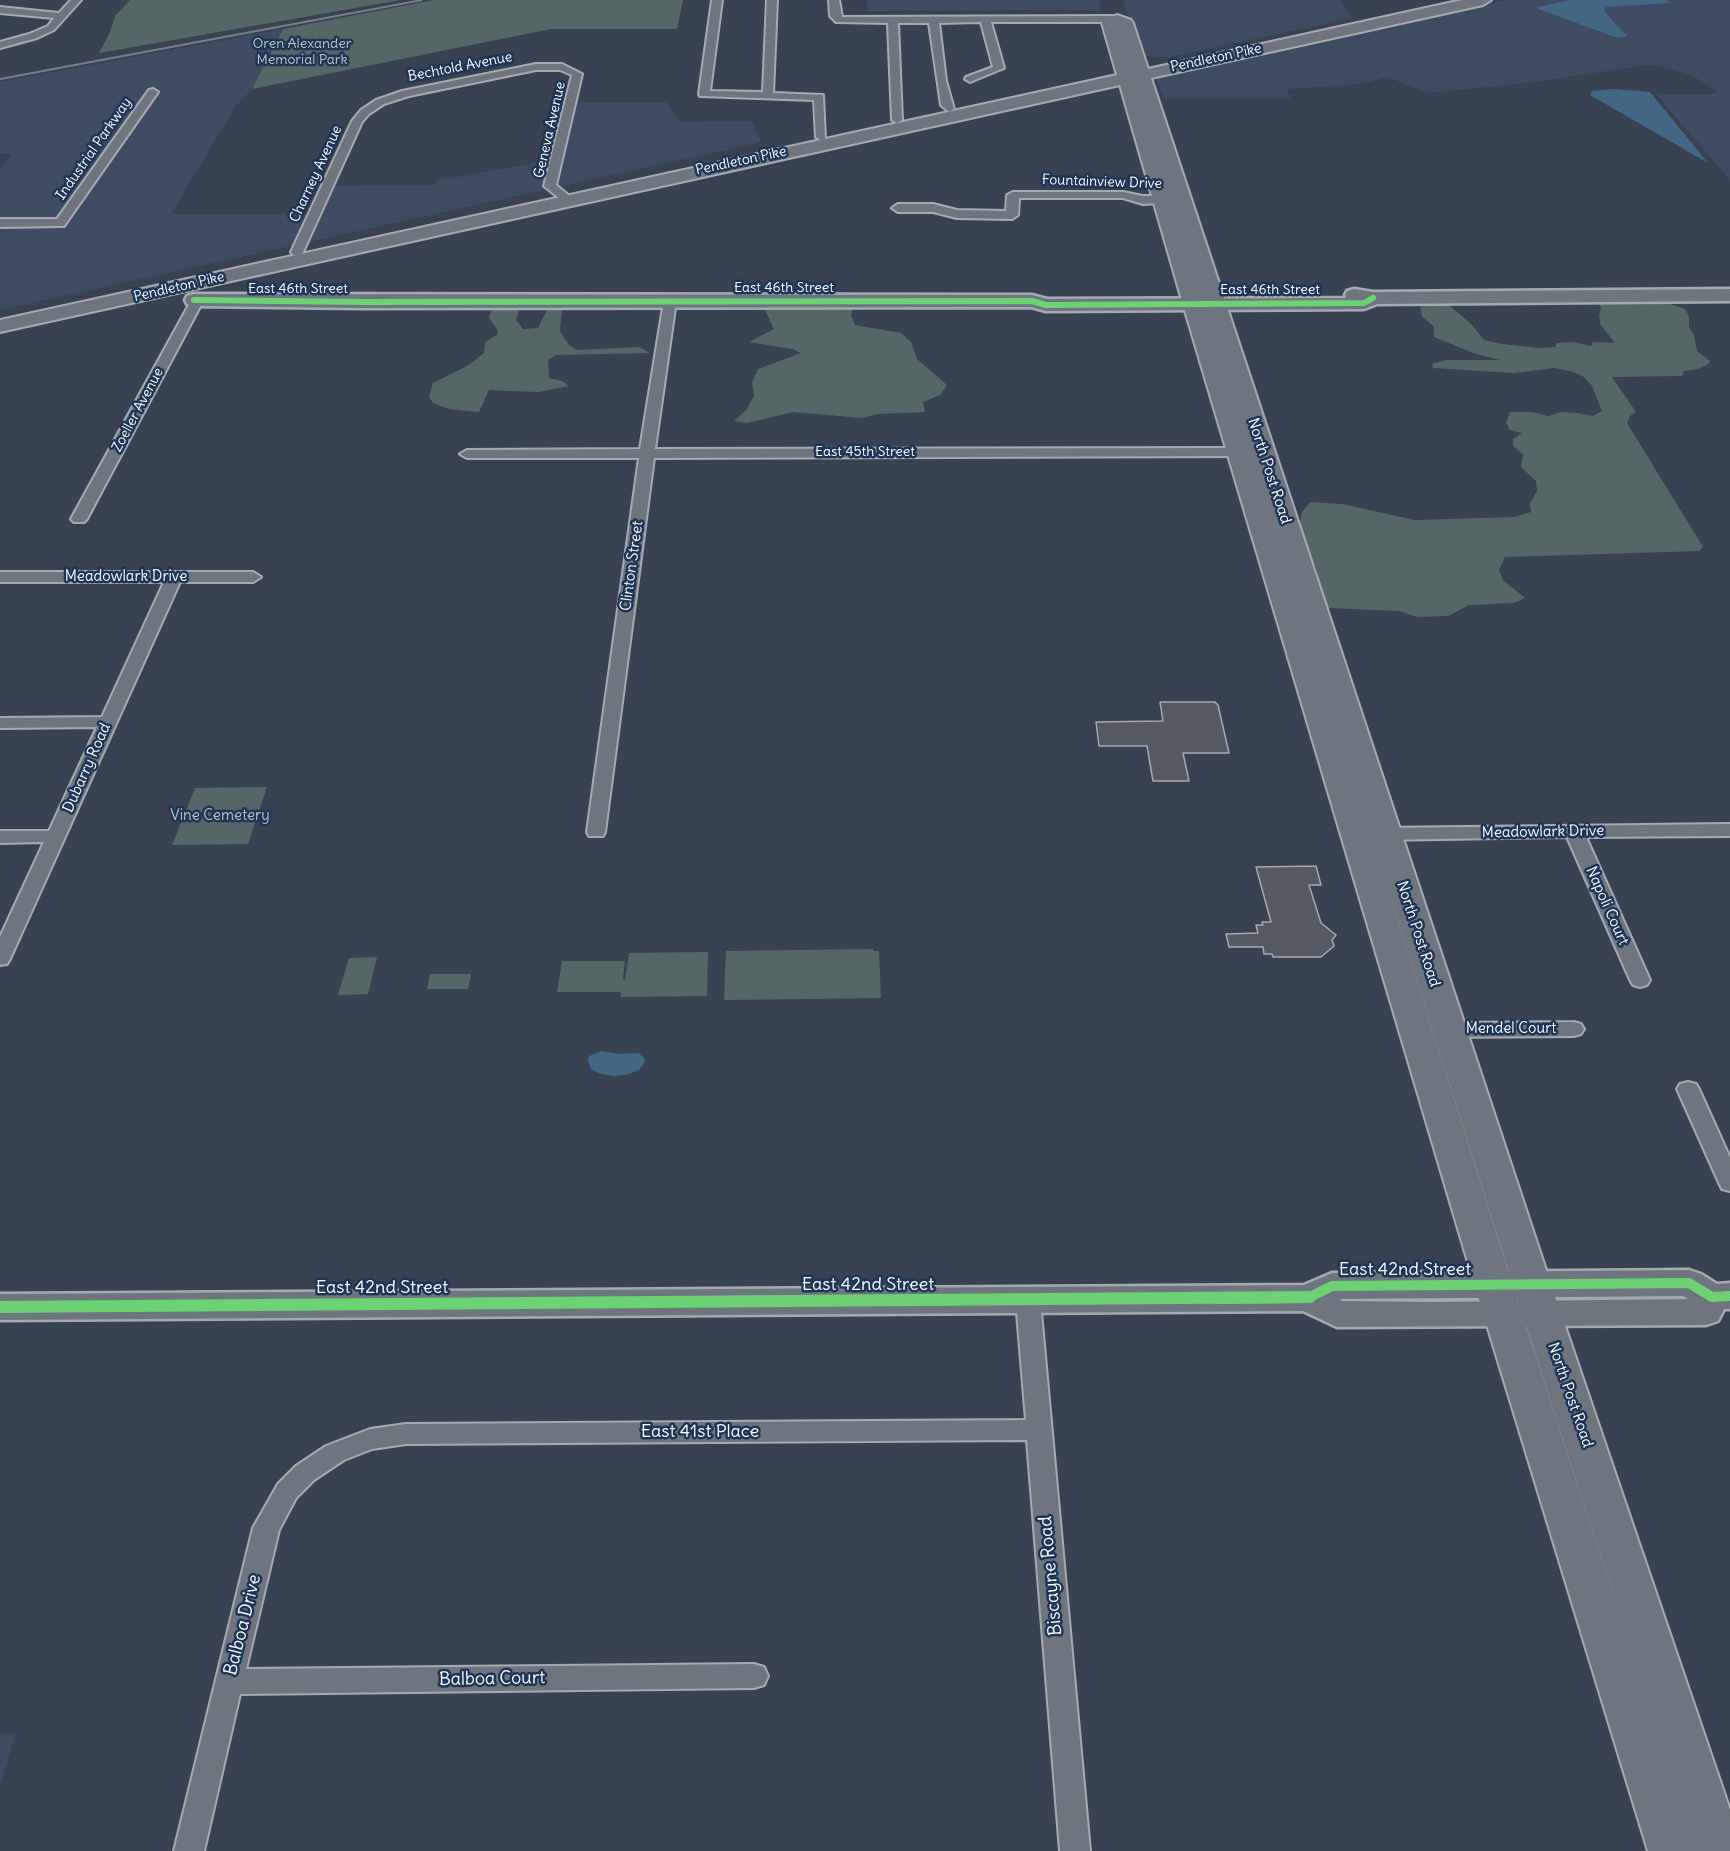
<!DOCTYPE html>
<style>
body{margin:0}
canvas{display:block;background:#384252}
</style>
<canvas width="1730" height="1851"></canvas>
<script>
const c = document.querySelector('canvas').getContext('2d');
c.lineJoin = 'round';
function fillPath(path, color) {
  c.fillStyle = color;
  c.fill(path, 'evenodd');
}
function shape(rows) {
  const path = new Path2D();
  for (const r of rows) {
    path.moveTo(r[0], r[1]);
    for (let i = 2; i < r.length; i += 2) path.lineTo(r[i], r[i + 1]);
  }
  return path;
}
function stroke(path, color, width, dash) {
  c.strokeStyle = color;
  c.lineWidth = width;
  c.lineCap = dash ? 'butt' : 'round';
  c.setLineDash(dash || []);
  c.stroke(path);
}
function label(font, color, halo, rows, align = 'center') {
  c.font = font + ' Delius,sans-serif';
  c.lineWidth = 5;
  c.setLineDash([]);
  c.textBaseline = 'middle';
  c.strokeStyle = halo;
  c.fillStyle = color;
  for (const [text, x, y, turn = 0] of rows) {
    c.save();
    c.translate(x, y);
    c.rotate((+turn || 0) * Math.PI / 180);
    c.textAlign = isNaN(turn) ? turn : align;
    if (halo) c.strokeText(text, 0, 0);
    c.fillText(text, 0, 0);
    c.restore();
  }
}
fillPath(shape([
 [867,0,1099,0,1101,10,868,11],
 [1123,0,1341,0,1352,18,1170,57,1153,57,1139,53],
 [1507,0,1730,0,1730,180,1656,94,1712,94,1717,91,1693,76,1658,66,1645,65,1537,82,1428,93,1388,77,1360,84,1287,89,1290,99,1164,99,1156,80,1156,77,1183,70],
 [283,29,252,89,236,106,171,214,307,214,321,186,434,185,436,179,452,178,550,160,566,102,666,102,680,122,751,121,762,142,0,310,0,233,3,229,0,229,0,170,12,154,0,154,0,82],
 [0,1733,16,1733,0,1786]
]), '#3f4b62');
fillPath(shape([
 [130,0,401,0,99,53,110,32,115,16],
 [434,0,683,0,677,29,551,29,252,89,283,29],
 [1596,300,1659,300,1685,309,1689,316,1689,327,1694,335,1697,351,1710,361,1707,365,1698,369,1684,371,1682,376,1612,377,1636,412,1630,416,1627,423,1703,547,1699,551,1505,557,1499,570,1503,580,1525,598,1514,603,1469,605,1448,616,1417,617,1399,611,1329,608,1321,598,1317,570,1306,544,1300,522,1302,512,1310,502,1342,504,1415,520,1515,517,1531,512,1530,504,1537,491,1536,481,1521,467,1523,454,1513,446,1513,439,1522,433,1510,430,1506,423,1510,412,1531,412,1549,416,1560,412,1578,413,1593,416,1602,411,1592,386,1584,377,1571,371,1554,368,1514,373,1433,368,1432,364,1446,360,1500,360,1473,353,1434,337,1434,327,1422,316,1420,307,1432,304,1449,305,1471,324,1484,340,1502,344,1540,348,1555,347,1557,343,1573,342,1591,346,1593,342,1615,343,1600,324,1599,316,1601,308],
 [759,305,854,306,851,315,855,325,901,333,911,342,917,359,947,385,940,395,923,402,925,412,877,414,863,418,793,412,747,423,734,421,747,409,754,396,752,382,758,369,801,353,792,349,749,342,774,329,765,310],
 [501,307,519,310,516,320,523,329,538,328,548,308,562,308,560,331,569,345,577,350,639,347,650,353,556,355,548,360,549,378,562,381,569,386,539,392,489,390,479,412,449,409,433,403,429,397,433,383,469,365,484,353,485,342,498,334,497,329,489,318,491,311],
 [267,787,248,844,172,845,195,788],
 [873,949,874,951,879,951,881,998,724,1000,726,951],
 [708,952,707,996,621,997,621,992,557,992,562,961,625,961,623,979,625,980,629,953],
 [377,957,368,994,338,995,349,958],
 [430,974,471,974,468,989,427,989]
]), '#546766');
fillPath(shape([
 [1570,0,1667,0,1669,3,1606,7,1604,11,1627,36,1618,38,1538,9,1538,7],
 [1614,89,1650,92,1708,163,1590,95,1592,91],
 [602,1051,618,1054,639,1053,645,1059,644,1064,639,1070,629,1074,614,1076,601,1074,591,1069,588,1061,589,1056]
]), '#416784');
const building = shape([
 [1160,702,1215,702,1218,705,1229,753,1183,753,1189,781,1153,781,1147,746,1099,746,1096,722,1163,721,1160,702],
 [1316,866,1321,885,1309,885,1321,923,1336,935,1332,940,1334,946,1321,957,1273,957,1272,954,1264,954,1263,947,1229,947,1226,934,1258,933,1256,925,1263,925,1262,922,1271,922,1256,867,1316,866]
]);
fillPath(building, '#565a63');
stroke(building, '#a5aab1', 1.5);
const street = shape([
 [71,0,81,0,54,30,37,38,0,48,0,42,29,34,48,26,54,18,0,13,0,7,59,13,71,0],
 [712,0,722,0,710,91,763,92,767,0,777,0,773,93,823,95,825,139,821,140,816,137,814,100,700,96,699,94,712,0],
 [829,0,839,0,842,17,1117,16,1122,19,1117,22,991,22,1004,68,970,82,965,79,966,77,993,67,981,22,939,23,946,81,954,109,949,112,941,105,929,23,898,23,902,120,897,123,892,120,888,23,836,22,830,16,829,0],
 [536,64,562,64,582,74,556,185,572,198,572,202,564,202,544,186,572,75,560,70,536,70,409,96,384,104,369,114,362,122,303,252,301,255,293,255,291,252,352,121,361,110,376,100,402,91,536,64],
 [153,89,158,92,64,226,0,227,0,219,57,219,149,90,153,89],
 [1013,192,1123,192,1143,196,1179,196,1185,199,1179,202,1143,204,1123,198,1019,198,1018,215,1012,219,957,218,933,212,898,212,892,208,898,204,933,204,957,210,1006,211,1007,195,1013,192],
 [197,297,203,301,87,519,84,522,74,522,71,519,191,301,197,297],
 [670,297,676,301,655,449,1253,448,1260,452,1253,456,654,458,605,832,603,836,589,836,587,832,639,458,467,458,460,454,467,450,640,449,664,301,670,297],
 [0,572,253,572,261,577,253,582,180,582,10,959,7,964,0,965,0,937,44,842,0,843,0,831,49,831,97,727,0,728,0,718,102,717,164,582,0,582,0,572],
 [1730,824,1730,836,1586,837,1650,980,1647,985,1640,987,1633,985,1630,980,1567,837,1377,840,1370,838,1368,834,1370,830,1377,828,1730,824],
 [1574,1022,1581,1024,1584,1029,1581,1034,1574,1036,1449,1037,1442,1035,1439,1030,1442,1025,1449,1023,1574,1022],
 [1688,1082,1696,1084,1699,1089,1730,1158,1730,1191,1722,1189,1719,1183,1677,1089,1680,1084,1688,1082],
 [1028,1292,1036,1295,1040,1301,1090,1851,1060,1851,1027,1440,406,1444,372,1449,344,1460,314,1480,296,1498,279,1530,246,1669,754,1664,764,1667,768,1676,764,1685,754,1688,240,1694,204,1851,174,1851,253,1528,278,1484,296,1466,326,1446,370,1429,406,1424,1026,1420,1016,1301,1020,1295,1028,1292]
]);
const secondary = shape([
 [1354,289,1373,292,1730,289,1730,301,1377,304,1364,309,1046,311,1031,307,361,308,194,306,187,304,185,300,187,296,194,294,1032,295,1047,299,1346,298,1345,295,1347,291,1354,289],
 [1689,1270,1701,1274,1717,1284,1730,1283,1730,1309,1724,1309,1718,1321,1706,1325,1337,1327,1303,1311,0,1320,0,1294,1304,1285,1332,1273,1689,1270],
 [1683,1296,1688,1299,1434,1302,1342,1301,1339,1299,1683,1296]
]);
const primary = shape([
 [1462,0,1491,0,1483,5,1151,78,1551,1285,1730,1810,1730,1851,1696,1851,1513,1285,1309,638,1513,1286,1696,1851,1648,1851,1475,1286,1183,304,1120,85,0,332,0,320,1117,75,1102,23,1104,20,1117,15,1131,20,1133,23,1148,69,1462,0]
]);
stroke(street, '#a5aab1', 4);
stroke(secondary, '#a5aab1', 5);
stroke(primary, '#a5aab1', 4);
fillPath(street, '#6f757e');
fillPath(secondary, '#6f757e');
fillPath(primary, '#6f757e');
stroke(shape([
 [0,79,422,0]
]), '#777e86', 2);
stroke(shape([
 [194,300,361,302,1032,301,1046,305,1364,303,1373,298]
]), '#6cd273', 6);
stroke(shape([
 [1218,1299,1308,1298,1332,1286,1689,1283,1712,1297,1730,1296]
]), '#6cd273', 10);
stroke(shape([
 [0,1307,1310,1297]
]), '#6cd273', 12);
label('14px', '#bcc5c3', '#1d3557', [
 ["Oren Alexander",302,44],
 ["Memorial Park",302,60]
]);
label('14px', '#fff', '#1d3557', [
 ["Pendleton Pike",1216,58,-12],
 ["Bechtold Avenue",460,67,-11],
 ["Geneva Avenue",550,130,-77],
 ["Industrial Parkway",94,149,-55],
 ["Pendleton Pike",741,161,-12],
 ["Charney Avenue",316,174,-65],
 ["Fountainview Drive",1102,182,2],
 ["Pendleton Pike",179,287,-13],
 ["East 46th Street",784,288],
 ["East 46th Street",298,289],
 ["East 46th Street",1270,290],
 ["Zoeller Avenue",138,410,-62],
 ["East 45th Street",865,452]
]);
label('15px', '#fff', '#1d3557', [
 ["North Post Road",1269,471,72],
 ["Clinton Street",632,566,-82],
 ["Meadowlark Drive",126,577],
 ["Dubarry Road",87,768,-66],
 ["Meadowlark Drive",1543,832,-1],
 ["Napoli Court",1607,906,66],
 ["North Post Road",1418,934,72],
 ["Mendel Court",1511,1029],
 ["North Post Road",1570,1395,71]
]);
label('15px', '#bcc5c3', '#1d3557', [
 ["Vine Cemetery",220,816]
]);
label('18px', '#fff', '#1d3557', [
 ["East 42nd Street",1405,1270],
 ["East 42nd Street",868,1285],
 ["East 42nd Street",382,1288],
 ["East 41st Place",700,1432],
 ["Biscayne Road",1051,1576,-95],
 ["Balboa Drive",243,1625,-76],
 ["Balboa Court",492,1679,-1]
]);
</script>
